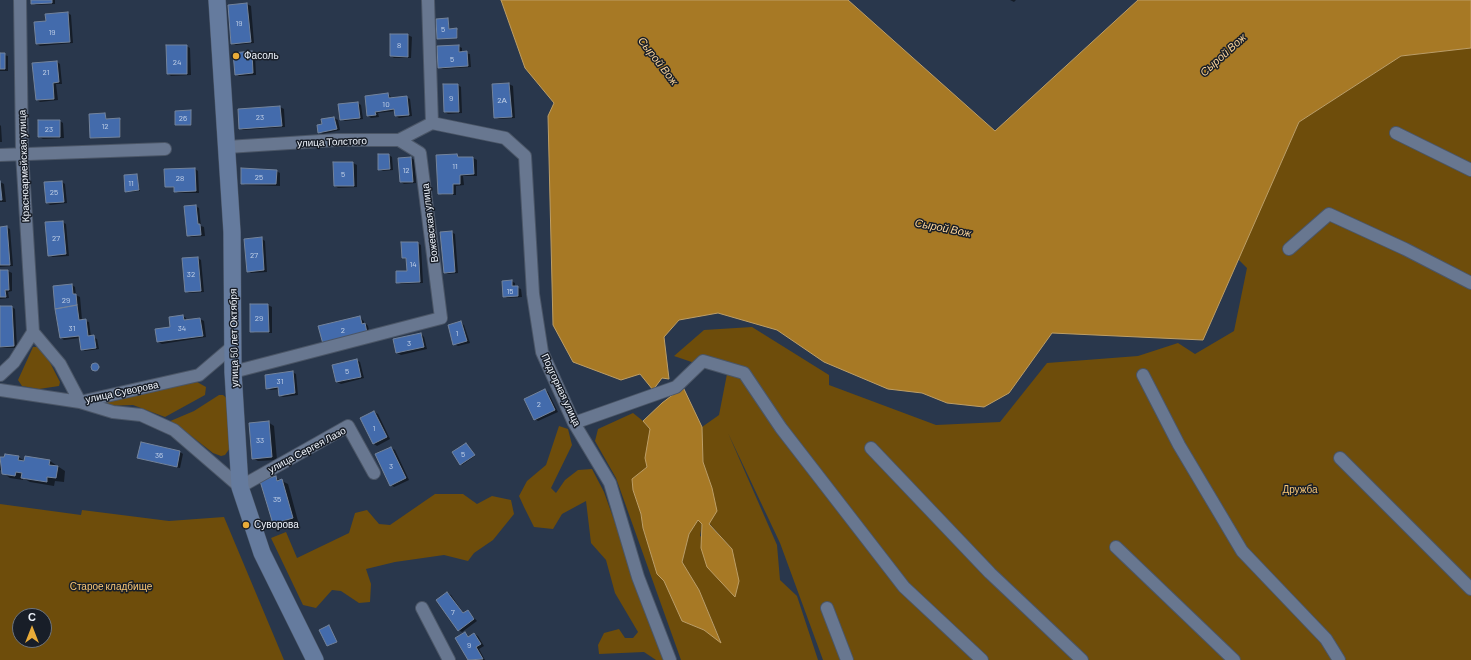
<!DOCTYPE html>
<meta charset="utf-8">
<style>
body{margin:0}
#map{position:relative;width:1471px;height:660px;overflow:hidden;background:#29374c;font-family:Barlow,sans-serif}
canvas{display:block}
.north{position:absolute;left:12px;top:608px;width:40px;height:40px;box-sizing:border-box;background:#181e28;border:1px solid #6e747d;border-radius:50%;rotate:0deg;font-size:11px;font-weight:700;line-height:16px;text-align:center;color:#eff4fc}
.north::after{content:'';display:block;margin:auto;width:14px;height:18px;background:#e9ab38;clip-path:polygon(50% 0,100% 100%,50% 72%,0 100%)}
</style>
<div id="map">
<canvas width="1471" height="660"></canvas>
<div class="north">С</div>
</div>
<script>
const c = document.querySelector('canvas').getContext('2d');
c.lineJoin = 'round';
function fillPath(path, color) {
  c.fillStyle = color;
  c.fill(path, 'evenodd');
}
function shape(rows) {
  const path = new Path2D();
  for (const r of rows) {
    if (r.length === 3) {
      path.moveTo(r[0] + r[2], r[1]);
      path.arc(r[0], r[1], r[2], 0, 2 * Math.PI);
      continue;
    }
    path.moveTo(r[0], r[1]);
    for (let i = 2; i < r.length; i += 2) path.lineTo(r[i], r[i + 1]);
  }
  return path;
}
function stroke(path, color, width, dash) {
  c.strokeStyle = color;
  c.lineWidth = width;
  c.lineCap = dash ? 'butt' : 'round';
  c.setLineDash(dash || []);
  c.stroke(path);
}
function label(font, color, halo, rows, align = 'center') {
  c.font = font + ' Barlow,sans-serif';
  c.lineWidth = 3;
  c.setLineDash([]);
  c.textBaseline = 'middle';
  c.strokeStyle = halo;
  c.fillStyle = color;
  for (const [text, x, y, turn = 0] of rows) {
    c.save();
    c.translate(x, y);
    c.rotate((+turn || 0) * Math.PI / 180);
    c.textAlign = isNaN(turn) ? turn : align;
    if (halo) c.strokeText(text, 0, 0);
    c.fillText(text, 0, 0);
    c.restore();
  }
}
fillPath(shape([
 [1471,48,1471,660,823,660,780,543,728,433,777,545,780,580,797,596,818,660,681,660,616,478,595,441,598,429,633,413,643,421,650,429,647,467,633,479,633,490,641,514,643,528,657,574,664,581,682,621,704,630,721,642,699,590,682,562,689,534,698,520,702,524,700,536,732,549,709,523,712,488,703,462,702,427,719,415,727,374,674,356,704,330,752,327,829,375,829,385,936,425,1000,422,1047,363,1138,356,1178,343,1195,354,1234,331,1247,268,1238,259,1299,122,1401,56],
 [33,347,42,347,60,382,59,386,39,389,22,386,18,380],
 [197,382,206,387,205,395,165,417,133,405,104,406,105,401],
 [219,395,223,395,229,400,230,448,225,455,221,456,213,453,190,435,168,422,194,411],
 [559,426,568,429,572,445,551,488,556,493,565,480,578,470,592,469,604,492,664,660,656,660,644,652,599,654,598,645,604,633,619,629,625,638,633,638,638,632,615,593,606,560,591,543,586,501,562,514,553,529,534,527,524,507,519,496,527,481,546,465],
 [435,494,463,494,477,504,492,496,511,500,514,514,493,540,474,553,468,561,444,555,395,562,366,569,371,584,370,602,359,603,341,591,332,590,316,608,303,605,271,538,286,532,297,558,349,533,355,513,367,510,379,524,390,525],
 [0,504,81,515,82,510,169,521,224,517,284,660,0,660],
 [20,616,44,616,44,640,20,640]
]), '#6e4d0b');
const water = shape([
 [501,0,848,0,995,131,1138,0,1471,0,1471,48,1401,56,1299,122,1203,340,1052,333,1009,393,984,407,947,403,922,393,888,389,824,362,777,330,718,313,679,320,664,337,669,379,662,378,653,390,640,374,621,380,573,362,553,325,548,116,554,103,525,68,501,0],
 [683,387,702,427,703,462,712,488,717,511,709,524,732,549,739,581,735,597,707,567,701,548,702,524,698,520,689,534,682,562,699,590,721,643,704,630,682,621,664,581,657,574,643,528,641,514,633,490,632,479,647,467,645,458,650,429,643,421,662,403,683,387]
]);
fillPath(water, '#a77925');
stroke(water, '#bd9e66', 1);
fillPath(shape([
 [32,0,55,0,55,4,36,5,32,3],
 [1010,0,1016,0,1014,2],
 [247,4,251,6,254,43,236,45,232,43,229,5],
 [68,13,71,15,73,43,40,46,37,44],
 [448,19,450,30,458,30,458,38,438,38],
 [391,35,408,35,412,37,411,58,394,58,391,56],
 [186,46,190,48,191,75,171,76,168,74],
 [458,46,462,48,462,53,470,54,471,67,443,69,439,67],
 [251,52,255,54,256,75,239,76,236,74],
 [0,54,8,56,8,71,0,71],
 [57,62,60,64,62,84,56,84,58,100,40,102,37,100],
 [509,84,513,86,515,118,499,119,495,117,493,85],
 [458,85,461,87,462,113,448,114,445,112],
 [388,94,392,98,406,97,410,99,412,116,399,118,396,116,395,111,378,113,379,117,371,118,368,116],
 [358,103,361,105,363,119,345,121,341,119],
 [280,107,284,109,285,127,243,130,240,128],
 [190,111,192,125,176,125],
 [105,114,107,120,121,120,121,137,91,138],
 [334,118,338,120,340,130,323,134,319,132,324,125],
 [60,121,63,123,64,138,43,139,39,137],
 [0,125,1,126,2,142,0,142],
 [389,155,392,157,393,170,383,171,379,169],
 [457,155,461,158,473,158,477,160,477,176,463,176,464,185,456,186,456,195,442,195,439,193],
 [411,158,415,160,416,183,404,184,401,182,399,159],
 [334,163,353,163,357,165,357,187,338,188,335,186],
 [195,169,198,171,199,193,178,193,175,191,175,188,166,186],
 [276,171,280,173,280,186,245,185,242,183],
 [137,175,140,191,128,192,126,191],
 [0,182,4,184,6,202,0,202],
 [62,182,65,184,67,203,50,205,47,203],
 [195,206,199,208,201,226,204,227,205,236,191,237,188,235],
 [62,222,66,224,69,256,53,257,49,255],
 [6,227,10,229,13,266,0,267,0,228],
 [451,232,455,234,458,273,448,274,444,272],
 [262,239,265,241,267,272,251,273,248,271],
 [417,243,421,245,423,283,401,284,397,282,408,272,406,259,403,257],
 [198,258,201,260,204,292,189,293,186,291],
 [0,271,8,271,12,273,12,291,8,292,9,298,0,299],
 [511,281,515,283,515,287,521,289,522,297,507,298,504,296],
 [72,285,75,287,76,295,80,297,82,320,89,322,91,337,97,339,99,349,85,351,82,349,80,338,64,340,61,338],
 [251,305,268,305,272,307,272,333,255,333,251,331],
 [0,307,12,307,15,309,17,348,0,348],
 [183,316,186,318,187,321,200,319,204,321,206,337,162,344,158,342],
 [360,317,368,326,370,335,327,346],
 [461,323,464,325,470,343,458,346,454,344],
 [421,334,424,337,427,349,401,355,397,353],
 [356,360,360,362,364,378,341,384,337,382],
 [92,365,99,365,99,370,93,370],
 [292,372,296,374,298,395,283,397,280,395,279,389,271,390,267,388],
 [545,390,548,392,558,412,538,421,535,419],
 [374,412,378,414,390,439,377,446,374,444],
 [268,422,274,426,277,460,258,461,253,458],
 [466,444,475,456,462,465,461,464],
 [391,448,395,450,409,480,394,487,391,485],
 [180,452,183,454,180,468,138,458],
 [18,457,25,461,50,461,65,471,64,482,55,481,54,486,30,482,23,478,23,480,10,478,3,473,3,471,0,470,0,458],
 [276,478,288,484,298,521,279,526,274,523],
 [447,593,451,595,464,614,468,611,477,621,462,632,458,630],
 [329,627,337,642,329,646,327,646],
 [465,634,469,637,474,634,478,636,484,646,479,649,485,660,469,660,457,639]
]), '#0007');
const building = shape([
 [31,0,52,0,52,3,31,4,31,0],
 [247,3,251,42,231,44,228,5,247,3],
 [68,12,70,42,36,44,34,22,46,21,45,14,68,12],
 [448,18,449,29,457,28,457,38,437,39,436,19,448,18],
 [390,34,408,34,408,57,390,56,390,34],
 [166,45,187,45,187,74,167,74,166,45],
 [459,45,459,52,467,51,468,66,438,68,437,46,459,45],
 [252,51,253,73,235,75,233,53,252,51],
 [0,53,5,53,5,69,0,69,0,53],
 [57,61,59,82,53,83,54,99,36,100,32,63,57,61],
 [509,83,512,117,494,118,492,84,509,83],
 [443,84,458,84,459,112,444,112,443,84],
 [388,93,389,98,407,96,409,115,395,116,394,109,375,112,376,115,367,116,365,96,388,93],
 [358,102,360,118,340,120,338,104,358,102],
 [280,106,282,126,239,129,238,109,280,106],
 [191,110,191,125,175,125,175,111,191,110],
 [105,113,106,119,120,118,120,137,90,138,89,114,105,113],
 [334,117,337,129,318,133,317,125,322,124,321,119,334,117],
 [38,120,60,120,60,137,38,137,38,120],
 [378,154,389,154,390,169,378,170,378,154],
 [457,154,458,157,473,157,474,174,460,175,460,184,453,184,453,194,438,194,436,155,457,154],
 [411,157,413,182,400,182,398,158,411,157],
 [333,162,353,162,354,186,334,186,333,162],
 [195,168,196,191,174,192,174,187,165,187,164,169,195,168],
 [241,168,277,170,276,184,241,184,241,168],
 [137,174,139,190,125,192,124,175,137,174],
 [0,181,2,200,0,200,0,181],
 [62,181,64,202,46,203,44,182,62,181],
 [196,205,198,224,200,224,201,235,187,236,184,206,196,205],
 [63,221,66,254,48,256,45,222,63,221],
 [7,226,10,265,0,265,0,227,7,226],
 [452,231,455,272,444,273,440,232,452,231],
 [262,237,264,270,247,272,244,239,262,237],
 [401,242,418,242,420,282,396,283,396,271,407,271,406,258,402,258,401,242],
 [198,257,201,291,185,292,182,258,198,257],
 [0,270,8,270,9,290,5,290,6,297,0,297,0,270],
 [512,280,512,286,518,286,518,296,503,297,502,281,512,280],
 [72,284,73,294,76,294,77,305,55,309,53,286,72,284],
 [250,304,268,304,269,332,250,332,250,304],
 [77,305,79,320,86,319,88,336,94,335,96,348,81,350,79,336,60,338,55,309,77,305],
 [0,306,12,306,14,346,0,347,0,306],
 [183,315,184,320,200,318,203,336,157,342,155,329,170,327,169,317,183,315],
 [360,316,362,324,365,323,367,333,323,344,318,326,360,316],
 [461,321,467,341,453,345,448,325,461,321],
 [421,333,424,347,396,353,393,339,421,333],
 [357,359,361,377,336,382,332,365,357,359],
 [95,367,4],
 [293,371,295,393,279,396,278,387,266,389,265,375,293,371],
 [545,389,555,410,534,420,524,399,545,389],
 [374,411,387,437,373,444,360,418,374,411],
 [269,421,272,457,252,459,249,423,269,421],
 [141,442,180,451,177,467,137,458,141,442],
 [466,443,475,455,460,465,452,452,466,443],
 [391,447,406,478,390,486,375,454,391,447],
 [5,454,19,456,18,460,24,461,25,456,50,460,49,465,58,466,56,478,47,477,47,482,21,478,22,473,16,472,15,476,2,474,0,457,4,457,5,454],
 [276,476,277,481,282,479,293,518,273,524,260,481,276,476],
 [447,592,463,613,468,610,474,619,458,631,436,600,447,592],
 [329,625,337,642,327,646,319,630,329,625],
 [465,632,468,637,474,633,481,644,476,647,483,659,468,660,455,638,465,632]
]);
fillPath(building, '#436bac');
stroke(building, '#73839b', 1);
const minor = shape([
 [20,0,22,153,33,332],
 [428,0,432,123],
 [432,123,505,138,525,156,533,294,542,352,574,423,610,483,638,577,670,660],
 [1396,133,1471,170],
 [227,147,337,140,399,140,432,123],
 [0,155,165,149],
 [1289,249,1329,214,1405,249,1471,283],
 [33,332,60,364,80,402,113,412,141,415,174,430,240,487,348,426,374,473],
 [233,372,441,318,420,153,399,140],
 [0,375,14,362,33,332],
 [1143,375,1179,445,1242,551,1326,639,1339,660],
 [0,390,80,402,199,375,233,346],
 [574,423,676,387,703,361,744,373,781,428,904,587,982,660],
 [871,448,990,573,1082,660],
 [1340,458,1471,589],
 [1116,547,1234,660],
 [422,608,449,660],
 [827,608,847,660]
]);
const secondary = shape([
 [217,0,232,232,233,372,240,487,262,553,315,660]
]);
stroke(minor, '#4b5667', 14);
stroke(secondary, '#4b5667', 18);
stroke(minor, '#687790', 12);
stroke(secondary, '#657b9e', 17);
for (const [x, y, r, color] of [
 [236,56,4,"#e9ab38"],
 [246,525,4,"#e9ab38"]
]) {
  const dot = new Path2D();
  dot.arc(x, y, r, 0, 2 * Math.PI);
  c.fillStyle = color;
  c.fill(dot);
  stroke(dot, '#181e28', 1.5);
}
label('8px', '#c4d2e8', null, [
 ["19",239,23],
 ["5",443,29],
 ["19",52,32],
 ["8",399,45],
 ["5",452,59],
 ["24",177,62],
 ["21",46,72],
 ["9",451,98],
 ["2А",502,100],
 ["10",386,104],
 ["23",260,117],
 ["26",183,118],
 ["12",105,126],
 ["23",49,129],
 ["11",455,166],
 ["12",406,170],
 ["5",343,174],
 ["25",259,177],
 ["28",180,178],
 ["11",131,183],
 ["25",54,192],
 ["27",56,238],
 ["27",254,255],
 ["14",413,264],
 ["32",191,274],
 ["15",510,291],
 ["29",66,300],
 ["29",259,318],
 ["31",72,328],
 ["34",182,328],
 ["2",343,330],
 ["1",457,333],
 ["3",409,343],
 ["5",347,371],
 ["31",280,381],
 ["2",539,404],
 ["1",374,428],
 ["33",260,440],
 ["5",463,454],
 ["36",159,455],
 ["3",391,466],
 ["35",277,499],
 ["7",453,612],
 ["9",469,645]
]);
label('10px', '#eff4fc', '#181e28', [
 ["Фасоль",244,56],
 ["Суворова",254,525]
], 'left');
label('10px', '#eff4fc', '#181e28', [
 ["улица Толстого",332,142,-2],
 ["Красноармейская улица",24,166,-92],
 ["Вожевская улица",430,223,-97],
 ["улица 50 лет Октября",234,338,-91],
 ["Подгорная улица",561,390,65],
 ["улица Суворова",122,392,-12],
 ["улица Сергея Лазо",307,450,-28]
]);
label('10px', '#f8c675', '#181e28', [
 ["Дружба",1300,490],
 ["Старое кладбище",111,587]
]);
label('italic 11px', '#f9d399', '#181e28', [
 ["Сырой Вож",1223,55,-42],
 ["Сырой Вож",658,61,52],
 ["Сырой Вож",943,228,11]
]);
</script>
